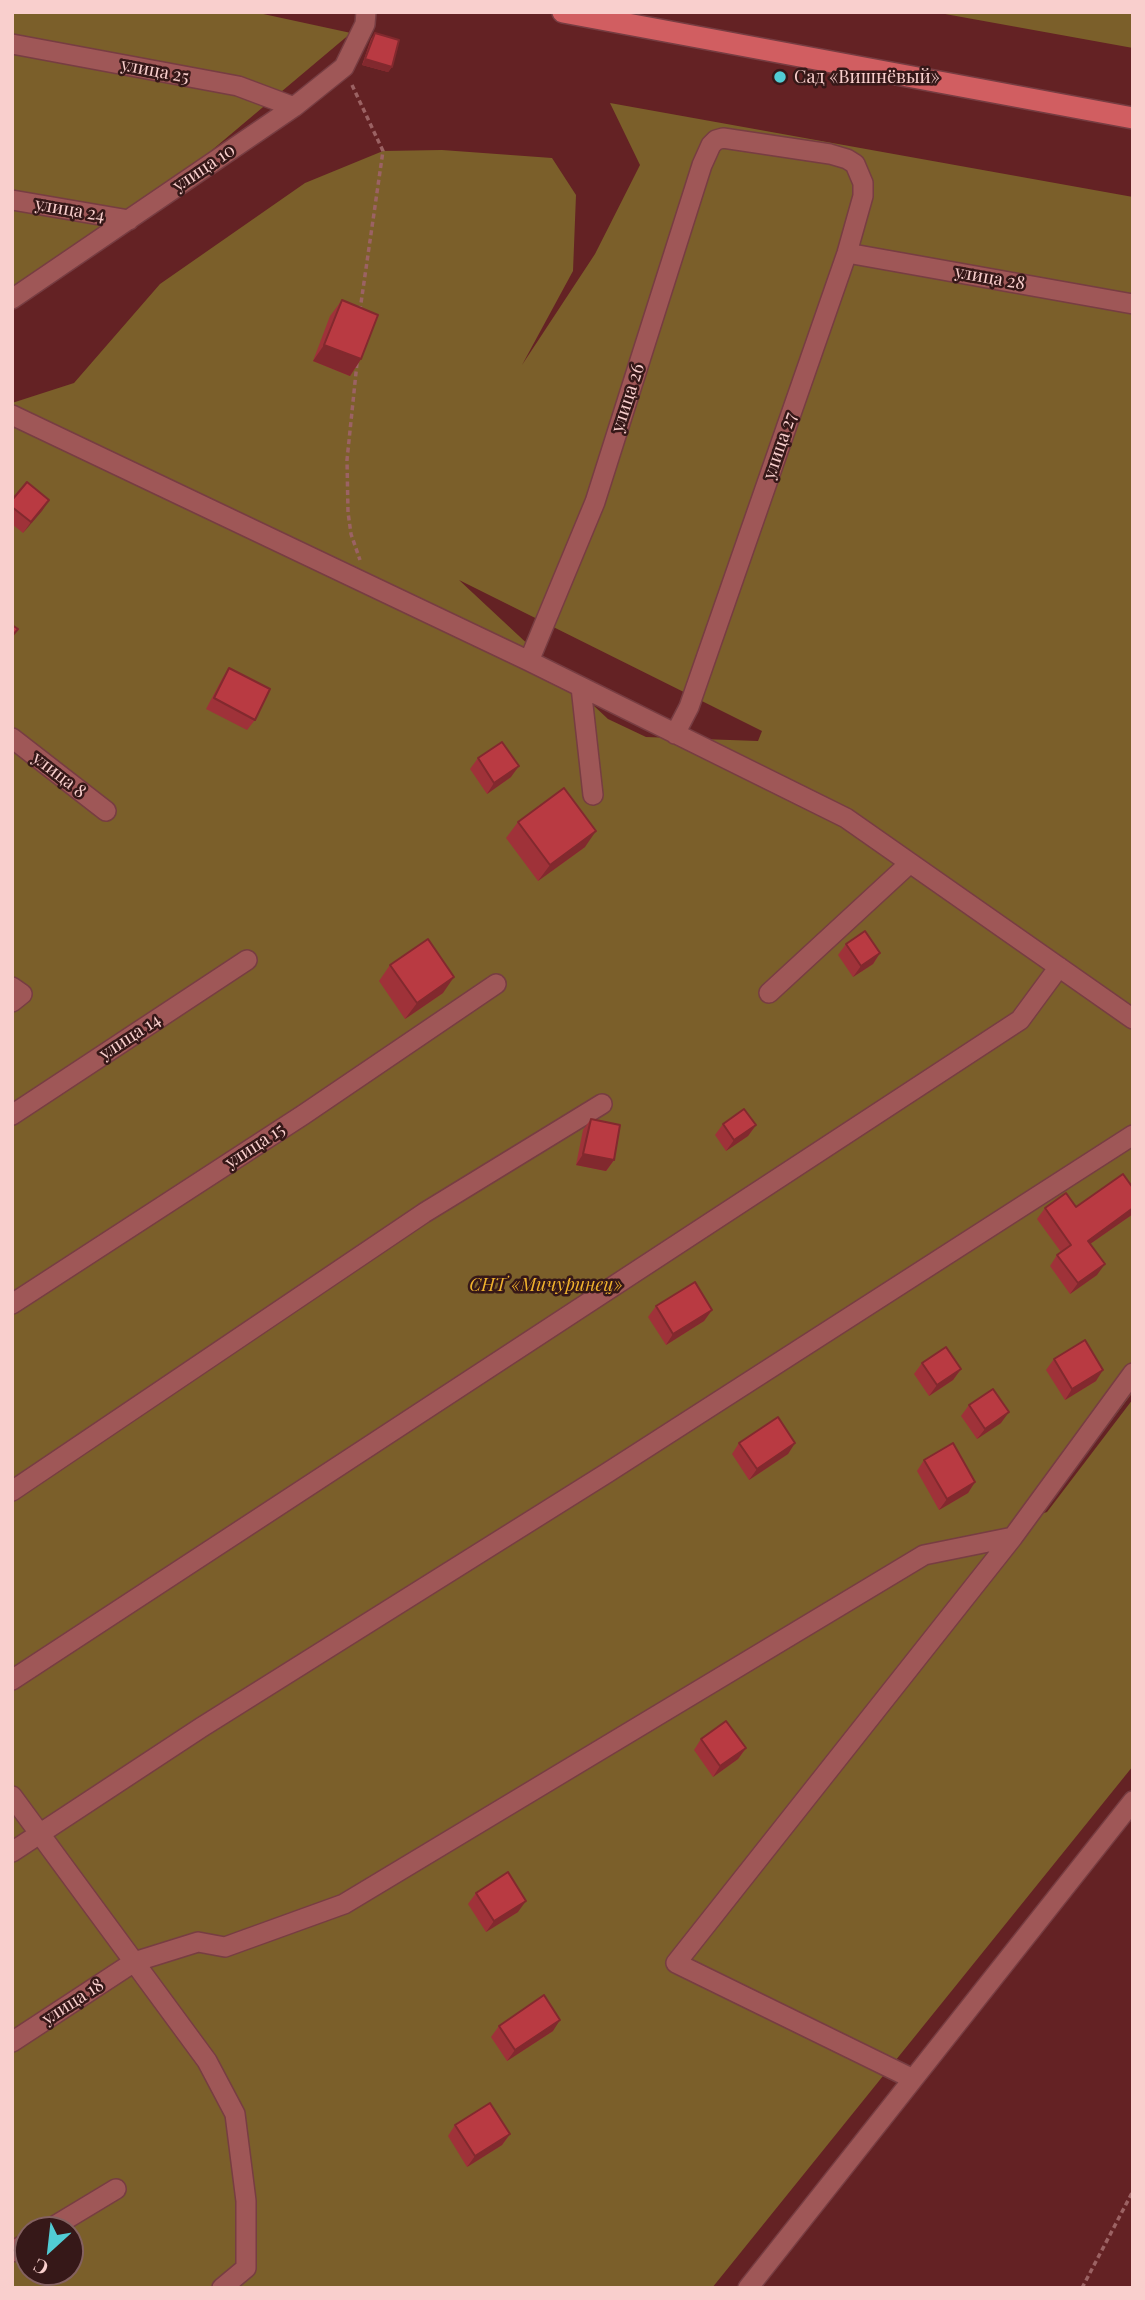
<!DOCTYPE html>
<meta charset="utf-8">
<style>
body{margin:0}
#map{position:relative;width:1145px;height:2300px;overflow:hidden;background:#642224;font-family:"Playfair Display",serif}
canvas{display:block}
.frame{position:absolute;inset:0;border:14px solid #f9cfcd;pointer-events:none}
.north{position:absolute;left:14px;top:2216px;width:70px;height:70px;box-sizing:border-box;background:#361818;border:2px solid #846160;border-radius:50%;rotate:207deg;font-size:19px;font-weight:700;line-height:28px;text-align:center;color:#f9cfcd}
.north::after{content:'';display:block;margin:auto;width:24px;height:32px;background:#51ccd4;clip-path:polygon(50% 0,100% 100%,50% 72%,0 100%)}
</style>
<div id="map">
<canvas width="1145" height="2300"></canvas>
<div class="frame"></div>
<div class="north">С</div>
</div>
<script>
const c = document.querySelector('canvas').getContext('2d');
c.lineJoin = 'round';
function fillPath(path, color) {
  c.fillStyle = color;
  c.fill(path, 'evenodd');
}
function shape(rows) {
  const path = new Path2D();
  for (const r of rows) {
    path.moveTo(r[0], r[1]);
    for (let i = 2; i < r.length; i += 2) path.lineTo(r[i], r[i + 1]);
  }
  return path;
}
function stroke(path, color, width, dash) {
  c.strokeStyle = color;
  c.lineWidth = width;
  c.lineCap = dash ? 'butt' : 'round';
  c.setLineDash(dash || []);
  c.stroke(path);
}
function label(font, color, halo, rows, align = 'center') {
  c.font = font + ' "Playfair Display",serif';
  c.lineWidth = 5;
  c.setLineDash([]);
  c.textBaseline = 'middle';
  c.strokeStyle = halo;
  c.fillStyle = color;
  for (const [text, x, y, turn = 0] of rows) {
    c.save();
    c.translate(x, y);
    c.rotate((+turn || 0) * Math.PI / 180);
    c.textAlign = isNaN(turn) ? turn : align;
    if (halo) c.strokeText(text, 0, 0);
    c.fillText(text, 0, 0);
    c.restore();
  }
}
fillPath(shape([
 [12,12,254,12,351,33,129,220,12,307],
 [934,12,1133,12,1133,48],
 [610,103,1133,197,1133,1392,1041,1514,1047,1512,1133,1399,1133,1766,712,2288,12,2288,12,403,74,383,160,284,305,183,383,151,442,150,552,158,576,195,573,271,522,365,595,254,640,165],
 [459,580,762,731,758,741,646,737,608,719],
 [28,2230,70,2230,70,2272,28,2272]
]), '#7b5f2a');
const minor = shape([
 [12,44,238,86,294,107],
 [12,200,129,220],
 [847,253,1133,304],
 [12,299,294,107,344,67,365,24,366,12],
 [12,415,529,661,846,818,1133,1019],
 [529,661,595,502,702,165,711,145,716,140,723,138,830,154,847,159,855,164,863,183,863,196,847,253,689,707,675,734],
 [581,687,593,795],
 [12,738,106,811],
 [12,987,22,994,12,1002],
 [769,993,910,863],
 [12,1115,247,960],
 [12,1304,303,1115,496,984],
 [12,1491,424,1213,602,1104],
 [12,1680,1020,1020,1059,967],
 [12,1796,207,2061,235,2114,246,2201,246,2268,222,2288],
 [12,1852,202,1727,607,1473,1133,1135],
 [12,2042,134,1962,198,1942,225,1947,344,1904,924,1555,1013,1537],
 [913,2079,676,1963,1013,1537,1133,1373],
 [48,2230,116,2189],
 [12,2252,28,2242],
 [748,2288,1133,1801]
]);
const major = shape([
 [563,12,1133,118]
]);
stroke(minor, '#773d42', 22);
stroke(major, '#773d42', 24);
stroke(shape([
 [352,85,383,151,360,310],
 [357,363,347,460,348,512,351,534,360,560],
 [1082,2288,1133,2191]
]), '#9b6263', 3.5, [5, 3.5]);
stroke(minor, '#9f5757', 19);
stroke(major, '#d15e61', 21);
fillPath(shape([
 [375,33,392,67,388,72,362,65,371,39],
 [342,300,361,359,350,376,313,361,330,316],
 [12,500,49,500,23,533,12,524],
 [229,668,255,720,247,730,206,709,222,679],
 [478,758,511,777,487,794,470,769],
 [518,822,585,847,538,881,506,838],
 [846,944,880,953,873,964,853,977,838,955],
 [390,965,443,993,405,1019,379,981],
 [591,1119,614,1160,606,1171,576,1165,583,1130],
 [723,1124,756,1125,748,1136,726,1151,715,1135],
 [1133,1188,1133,1214,1090,1244,1097,1275,1070,1294,1050,1266,1057,1255,1061,1252,1037,1219,1045,1208,1076,1207],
 [656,1306,712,1310,704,1321,666,1345,648,1317],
 [1054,1359,1096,1381,1065,1400,1046,1370],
 [922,1363,961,1369,953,1380,929,1396,914,1374],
 [969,1405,1001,1423,977,1439,961,1416],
 [739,1443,795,1443,788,1454,749,1480,732,1454],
 [924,1460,975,1482,968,1493,939,1510,917,1471],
 [701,1739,746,1748,738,1759,713,1777,694,1750],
 [476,1893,518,1912,486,1932,468,1904],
 [499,2026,553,2031,507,2061,491,2037],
 [455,2125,510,2134,502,2145,467,2167,448,2136]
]), '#9f3239');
fillPath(shape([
 [365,59,392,67,388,72,362,65],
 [324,345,361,359,350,376,313,361],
 [49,500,42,511,23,533,31,522],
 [519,766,511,777,487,794,494,783],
 [596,831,585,847,538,881,550,865],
 [880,953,873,964,853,977,861,966],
 [454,977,443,993,405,1019,417,1003],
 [756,1125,748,1136,726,1151,734,1140],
 [583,1154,614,1160,606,1171,576,1165],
 [1133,1208,1133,1214,1080,1251,1088,1241],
 [1105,1264,1097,1275,1070,1294,1078,1283],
 [712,1310,704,1321,666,1345,673,1334],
 [961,1369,953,1380,929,1396,937,1385],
 [1103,1370,1096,1381,1065,1400,1072,1389],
 [1009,1412,1001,1423,977,1439,985,1429],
 [795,1443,788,1454,749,1480,757,1469],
 [975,1482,968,1493,939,1510,947,1499],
 [746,1748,738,1759,713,1777,720,1766],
 [526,1901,518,1912,486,1932,494,1921],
 [560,2020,553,2031,507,2061,515,2050],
 [510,2134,502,2145,467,2167,475,2156]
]), '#82292e');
const building = shape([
 [375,33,399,40,392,67,365,59,375,33],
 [342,300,378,315,361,359,324,345,342,300],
 [27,482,49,500,31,522,12,507,12,500,27,482],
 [12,625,18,629,12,636,12,625],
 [229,668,270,689,255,720,214,698,229,668],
 [502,742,519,766,494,783,478,758,502,742],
 [564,788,596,831,550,865,518,822,564,788],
 [865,931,880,953,861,966,846,944,865,931],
 [428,939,454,977,417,1003,390,965,428,939],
 [744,1109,756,1125,734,1140,723,1124,744,1109],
 [591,1119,620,1125,614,1160,583,1154,591,1119],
 [1123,1174,1133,1188,1133,1208,1088,1241,1105,1264,1078,1283,1057,1255,1071,1245,1045,1208,1066,1193,1076,1207,1123,1174],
 [695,1282,712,1310,673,1334,656,1306,695,1282],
 [1085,1340,1103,1370,1072,1389,1054,1359,1085,1340],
 [946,1347,961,1369,937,1385,922,1363,946,1347],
 [993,1389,1009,1412,985,1429,969,1405,993,1389],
 [778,1417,795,1443,757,1469,739,1443,778,1417],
 [953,1443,975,1482,947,1499,924,1460,953,1443],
 [726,1721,746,1748,720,1766,701,1739,726,1721],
 [508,1872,526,1901,494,1921,476,1893,508,1872],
 [544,1995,560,2020,515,2050,499,2026,544,1995],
 [490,2103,510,2134,475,2156,455,2125,490,2103]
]);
fillPath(building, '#b93a42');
stroke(building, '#82292e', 2);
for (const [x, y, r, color] of [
 [780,77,7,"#51ccd4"]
]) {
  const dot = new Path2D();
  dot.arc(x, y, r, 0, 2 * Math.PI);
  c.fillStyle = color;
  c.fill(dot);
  stroke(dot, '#361818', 2.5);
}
label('18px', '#f9cfcd', '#361818', [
 ["улица 25",155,71,11],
 ["улица 10",204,168,-34],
 ["улица 24",70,210,10],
 ["улица 28",990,278,10],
 ["улица 26",628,398,-72],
 ["улица 27",780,446,-71],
 ["улица 8",59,775,38],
 ["улица 14",130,1037,-33],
 ["улица 15",255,1146,-33],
 ["улица 18",73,2002,-33]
]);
label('18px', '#f9cfcd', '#361818', [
 ["Сад «Вишнёвый»",794,77]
], 'left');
label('italic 18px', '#f0b22d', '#361818', [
 ["СНТ «Мичуринец»",546,1285]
]);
</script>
